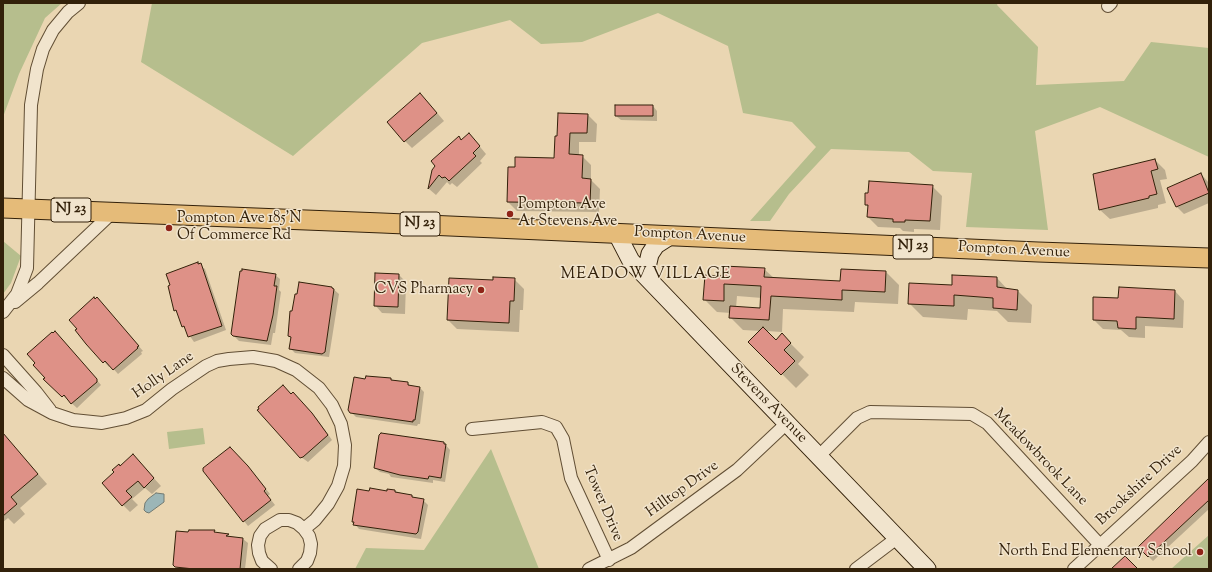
<!DOCTYPE html>
<style>
body{margin:0}
#map{position:relative;width:1212px;height:572px;overflow:hidden;background:#ead6b2;font-family:"Sorts Mill Goudy",serif}
canvas{display:block}
.frame{position:absolute;inset:0;border:4px solid #33210a;pointer-events:none}
</style>
<div id="map">
<canvas width="1212" height="572"></canvas>
<div class="frame"></div>
</div>
<script>
const c = document.querySelector('canvas').getContext('2d');
c.lineJoin = 'round';
function fillPath(path, color) {
  c.fillStyle = color;
  c.fill(path, 'evenodd');
}
function shape(rows) {
  const path = new Path2D();
  for (const r of rows) {
    path.moveTo(r[0], r[1]);
    for (let i = 2; i < r.length; i += 2) path.lineTo(r[i], r[i + 1]);
  }
  return path;
}
function stroke(path, color, width, dash) {
  c.strokeStyle = color;
  c.lineWidth = width;
  c.lineCap = dash ? 'butt' : 'round';
  c.setLineDash(dash || []);
  c.stroke(path);
}
function label(font, color, halo, rows, align = 'center') {
  c.font = font + ' "Sorts Mill Goudy",serif';
  c.lineWidth = 3;
  c.setLineDash([]);
  c.textBaseline = 'middle';
  c.strokeStyle = halo;
  c.fillStyle = color;
  for (const [text, x, y, turn = 0] of rows) {
    c.save();
    c.translate(x, y);
    c.rotate((+turn || 0) * Math.PI / 180);
    c.textAlign = isNaN(turn) ? turn : align;
    if (halo) c.strokeText(text, 0, 0);
    c.fillText(text, 0, 0);
    c.restore();
  }
}
fillPath(shape([
 [3,3,62,3,45,18,19,74,3,117],
 [152,3,998,3,997,5,1038,47,1036,85,1124,81,1151,42,1209,48,1209,157,1100,107,1035,131,1048,230,966,227,972,173,933,171,909,152,831,149,789,194,770,221,750,221,816,147,792,122,743,113,728,46,658,13,582,42,541,44,510,20,422,43,293,156,141,62],
 [3,241,21,256,11,283,3,294],
 [203,428,205,444,169,449,167,432],
 [491,449,539,569,355,569,366,548,424,550],
 [1209,535,1209,569,1171,569]
]), '#b6be8d');
const water = shape([
 [156,493,164,494,164,502,149,513,146,512,144,510,145,503,148,499,156,493]
]);
fillPath(water, '#9cb6b7');
stroke(water, '#727a72', 1);
fillPath(shape([
 [427,101,444,121,412,148,405,141],
 [653,106,657,111,657,121,621,120,616,116],
 [588,115,597,124,596,142,579,142,579,155,582,156,591,165,591,180,600,189,599,212,517,211,508,202,516,168,555,159,558,137],
 [459,137,462,141,476,142,486,154,480,161,482,163,457,187,452,183,450,185,447,182,436,195,429,189,433,171],
 [1155,160,1165,170,1167,179,1160,180,1166,203,1158,205,1158,208,1110,219,1100,210],
 [1201,174,1209,183,1209,203,1184,214,1177,207],
 [932,186,942,196,940,230,914,229,914,232,903,231,900,228,878,227,868,217,868,207,866,205],
 [199,265,205,269,226,330,194,342,183,326,173,304],
 [764,269,775,279,841,282,886,272,899,285,898,304,855,302,854,312,783,309,782,332,766,331,776,341,782,335,804,357,798,364,809,375,796,388,750,342,761,331,743,330,730,317,731,313,717,312,704,299,723,277],
 [737,296,762,298,761,309,736,308],
 [275,275,280,279,279,290,281,292,275,333,273,333,271,345,239,341,232,334],
 [399,275,406,282,405,314,382,313,375,305],
 [997,278,1008,290,1018,291,1032,305,1031,323,1008,322,997,311,968,309,967,320,923,317,909,303,953,286],
 [514,279,524,289,523,310,520,310,519,332,457,329,448,320,494,281],
 [332,288,339,294,329,357,295,353,290,348,292,338,289,336,298,295],
 [1175,291,1184,301,1183,328,1145,326,1145,338,1129,337,1121,330,1103,329,1094,320,1119,299],
 [102,303,143,351,141,352,142,354,118,374,110,365,109,367,87,343],
 [53,334,60,337,101,385,77,408,44,379],
 [384,378,408,383,411,387,420,388,424,392,420,424,418,424,417,426,356,417,351,412,366,380],
 [291,395,298,398,317,419,332,440,308,462,301,457],
 [3,434,47,484,20,508,25,514,14,524,8,518,3,522],
 [444,443,450,450,445,482,433,480,433,483,391,477,389,474,380,472,375,468],
 [239,456,270,494,268,496,275,505,248,526,204,470],
 [140,463,161,486,152,494,145,488,132,499,138,505,130,512,123,505,115,472,120,467],
 [1209,480,1209,509,1153,561,1139,547],
 [395,491,423,500,428,505,421,539,359,529,353,522,370,492],
 [214,531,216,534,228,535,231,538,243,539,248,543,245,569,178,569,175,566,177,532]
]), '#0003');
const building = shape([
 [420,93,437,113,404,142,387,122,420,93],
 [615,105,653,105,653,116,615,116,615,105],
 [558,113,588,114,587,133,570,133,569,154,583,155,582,178,591,179,590,203,507,202,508,167,515,167,515,157,554,158,555,136,557,136,558,113],
 [469,133,480,146,473,153,476,156,449,181,445,177,442,178,439,175,428,189,432,170,435,166,431,161,459,136,461,140,469,133],
 [1155,159,1158,169,1151,171,1157,194,1149,196,1149,198,1099,210,1093,174,1155,159],
 [1201,173,1209,193,1176,207,1167,188,1201,173],
 [869,181,933,185,930,221,905,220,905,222,893,222,893,219,867,217,868,205,865,205,865,193,868,193,869,181],
 [198,262,198,264,201,263,222,326,188,337,184,326,182,327,176,310,174,311,168,286,170,285,166,274,198,262],
 [723,266,765,268,764,277,840,281,841,269,886,271,885,292,842,290,842,300,771,296,769,320,729,318,730,306,760,308,761,286,724,284,724,301,703,300,705,275,722,276,723,266],
 [242,269,276,274,274,286,277,286,273,315,267,341,233,336,231,334,240,271,242,271,242,269],
 [375,273,399,274,398,307,374,306,375,273],
 [952,275,997,277,997,287,1018,290,1017,310,993,308,993,298,954,295,954,306,908,304,909,283,952,285,952,275],
 [493,277,515,278,514,301,510,301,509,323,447,320,449,278,493,280,493,277],
 [299,282,332,287,332,288,334,289,325,352,322,354,289,349,291,337,288,336,290,311,292,311,295,294,297,294,299,282],
 [1119,287,1175,290,1174,319,1136,317,1136,329,1118,328,1117,321,1093,320,1093,297,1118,298,1119,287],
 [94,297,95,299,97,297,139,346,137,347,138,348,113,370,105,361,103,363,86,344,75,330,77,329,69,320,94,297],
 [763,327,776,340,782,333,791,343,784,350,795,361,781,375,748,342,763,327],
 [55,331,97,379,97,382,71,404,64,395,62,397,43,379,45,378,33,365,35,363,27,354,52,332,53,333,55,331],
 [366,376,391,378,391,380,408,382,408,385,420,387,415,420,413,420,413,422,350,413,348,410,354,377,365,379,366,376],
 [283,385,291,394,293,392,312,413,328,435,303,457,300,458,257,410,259,409,258,407,283,385],
 [3,433,38,474,11,497,17,504,3,516,3,433],
 [381,433,444,442,444,444,446,444,441,478,429,476,428,479,400,475,374,468,379,435,381,433],
 [230,447,248,466,266,489,264,491,271,500,243,522,203,471,203,468,230,447],
 [133,454,154,478,144,488,138,481,126,491,132,497,122,506,102,483,114,472,112,470,119,464,120,466,133,454],
 [1209,478,1209,500,1148,557,1138,547,1209,478],
 [370,488,387,491,387,489,395,490,395,492,412,495,412,497,424,499,418,532,416,534,353,525,354,522,352,522,357,489,369,491,370,488],
 [189,530,215,530,214,532,229,534,226,536,243,538,240,569,194,569,175,567,173,565,176,531,188,532,189,530],
 [1125,556,1138,569,1111,569,1125,556]
]);
fillPath(building, '#de9187');
stroke(building, '#33210a', 1);
const minor = shape([
 [1108,6,1111,3],
 [15,302,38,283,113,212],
 [3,312,17,294,27,268,31,105,37,69,43,49,53,30,68,12,79,3],
 [3,355,36,392,50,410],
 [3,378,28,400,52,413,73,420,102,423,126,418,146,410,172,389,206,366,217,361,229,359,253,357,276,361,296,370,319,388,332,405,341,424,345,445,344,466,338,486,328,504,315,520,304,529],
 [472,429,542,422,556,427,563,439,571,478,609,560],
 [819,456,857,418,870,412,972,414,987,423,1100,545],
 [271,569,262,561,259,553,258,545,260,536,265,529,280,520,289,520,297,523,304,529,309,536,311,544,310,553,307,561,299,569],
 [589,569,631,548,737,470,787,423],
 [856,569,897,538],
 [1074,569,1192,461,1209,442]
]);
const secondary = shape([
 [617,234,631,261,927,569],
 [649,279,647,267,650,254,656,245,670,236]
]);
const primary = shape([
 [3,208,382,223,1038,252,1209,258]
]);
stroke(minor, '#614e34', 14);
stroke(secondary, '#33210a', 19);
stroke(primary, '#33210a', 21);
stroke(minor, '#f1e4cd', 12);
stroke(secondary, '#f1e4cd', 17);
stroke(primary, '#e5bb79', 19);
for (const [x, y, r, color] of [
 [510,214,4,"#8f2418"],
 [169,228,4,"#8f2418"],
 [481,290,4,"#8f2418"],
 [1200,552,4,"#8f2418"]
]) {
  const dot = new Path2D();
  dot.arc(x, y, r, 0, 2 * Math.PI);
  c.fillStyle = color;
  c.fill(dot);
  stroke(dot, '#f1e4cd', 1.5);
}
for (const [x, y, w] of [
 [71,210,40],
 [420,224,40],
 [913,247,40]
]) {
  const box = new Path2D();
  box.roundRect(x - w / 2, y - 12, w, 24, 3);
  c.fillStyle = '#f1e4cd';
  c.fill(box);
  stroke(box, '#33210a', 1);
}
label('bold 14px', '#33210a', null, [
 ["NJ 23",71,210],
 ["NJ 23",420,224],
 ["NJ 23",913,247]
]);
label('15px', '#33210a', '#f1e4cd', [
 ["Pompton Ave",518,205],
 ["At Stevens Ave",518,222],
 ["Pompton Ave 185'N",177,219],
 ["Of Commerce Rd",177,236],
 ["CVS Pharmacy",473,290,"right"],
 ["North End Elementary School",1192,552,"right"]
], 'left');
label('15px', '#33210a', '#f1e4cd', [
 ["Pompton Avenue",690,236,3],
 ["Pompton Avenue",1014,251,3],
 ["Holly Lane",164,376,-35],
 ["Stevens Avenue",768,404,46],
 ["Meadowbrook Lane",1040,458,46],
 ["Brookshire Drive",1140,486,-43],
 ["Hilltop Drive",683,490,-36],
 ["Tower Drive",602,504,67]
]);
c.letterSpacing = '1px';
label('16px', '#33210a', '#f1e4cd', [
 ["MEADOW VILLAGE",646,275]
]);
c.letterSpacing = '0px';
</script>
